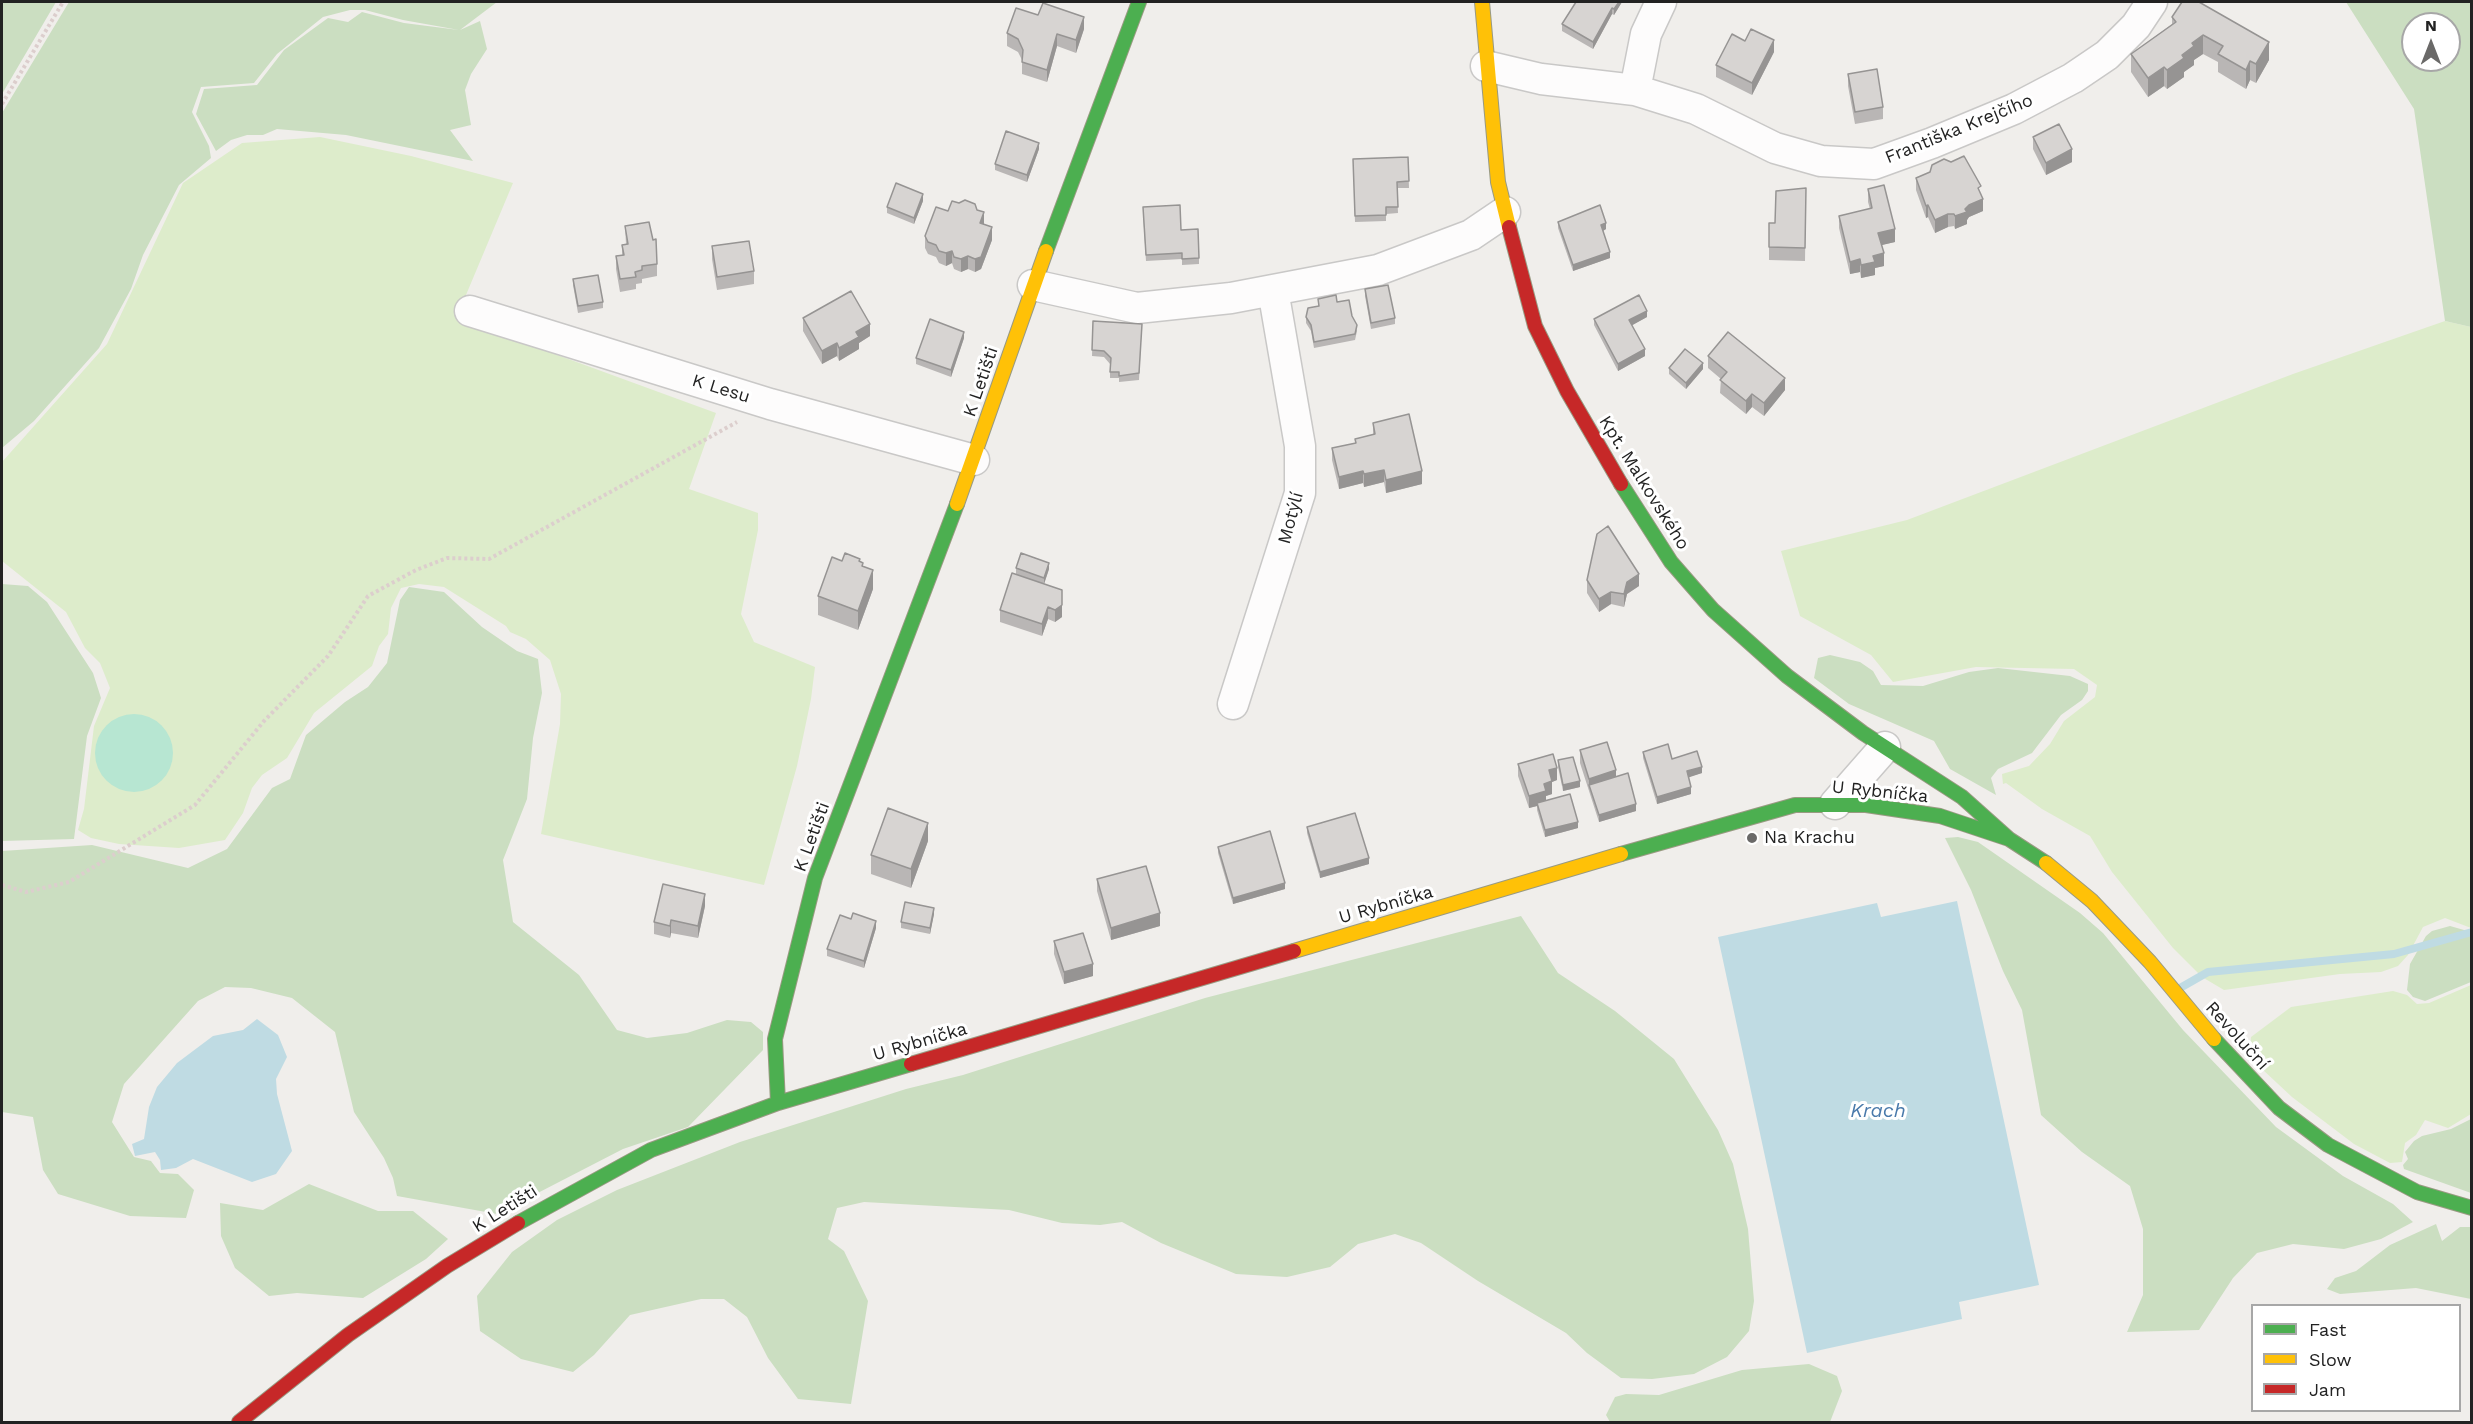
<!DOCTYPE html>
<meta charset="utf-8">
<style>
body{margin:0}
#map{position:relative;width:2473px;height:1424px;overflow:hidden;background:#f0eeeb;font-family:"Work Sans",sans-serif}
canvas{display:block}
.frame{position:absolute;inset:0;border:3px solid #222;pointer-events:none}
.legend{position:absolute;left:2251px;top:1304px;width:210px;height:108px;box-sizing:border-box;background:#fff;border:2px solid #a7a7a7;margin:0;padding:8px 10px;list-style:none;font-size:18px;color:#222}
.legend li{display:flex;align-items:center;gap:12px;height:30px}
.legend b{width:30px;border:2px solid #a7a7a7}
.north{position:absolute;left:2401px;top:12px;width:60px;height:60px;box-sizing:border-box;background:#fff;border:2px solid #a7a7a7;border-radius:50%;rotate:0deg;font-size:16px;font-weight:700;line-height:24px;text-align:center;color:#222}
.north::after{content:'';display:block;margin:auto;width:21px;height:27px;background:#6a6968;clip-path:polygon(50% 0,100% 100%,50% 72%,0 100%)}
</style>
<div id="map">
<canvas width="2473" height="1424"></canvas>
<div class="frame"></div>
<ul class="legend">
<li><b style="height:8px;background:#4caf50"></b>Fast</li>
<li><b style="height:8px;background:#ffc107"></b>Slow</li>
<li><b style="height:8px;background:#c62828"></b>Jam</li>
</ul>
<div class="north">N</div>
</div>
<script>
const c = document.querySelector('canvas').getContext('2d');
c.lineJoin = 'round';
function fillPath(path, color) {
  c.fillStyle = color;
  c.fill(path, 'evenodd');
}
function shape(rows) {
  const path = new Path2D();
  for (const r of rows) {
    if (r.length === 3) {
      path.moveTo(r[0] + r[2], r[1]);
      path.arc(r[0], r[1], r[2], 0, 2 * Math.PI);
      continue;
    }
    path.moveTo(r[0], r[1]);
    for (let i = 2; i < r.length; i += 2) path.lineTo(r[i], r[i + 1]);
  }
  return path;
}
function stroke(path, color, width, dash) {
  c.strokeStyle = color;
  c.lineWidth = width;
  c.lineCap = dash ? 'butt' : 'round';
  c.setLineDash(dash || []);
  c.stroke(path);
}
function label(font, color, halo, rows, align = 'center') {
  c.font = font + ' "Work Sans",sans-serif';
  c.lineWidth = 6;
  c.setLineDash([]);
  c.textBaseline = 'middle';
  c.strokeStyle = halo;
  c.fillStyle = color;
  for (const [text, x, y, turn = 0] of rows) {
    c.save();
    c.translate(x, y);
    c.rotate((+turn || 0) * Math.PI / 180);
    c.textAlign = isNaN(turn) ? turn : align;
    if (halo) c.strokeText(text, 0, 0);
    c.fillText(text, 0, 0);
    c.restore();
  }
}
fillPath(shape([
 [320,137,411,156,513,183,458,314,541,349,716,413,689,489,758,513,758,530,741,614,754,642,815,667,811,699,797,766,764,885,541,834,560,724,561,694,550,660,526,639,510,632,506,626,444,587,419,584,401,588,391,608,388,634,379,646,372,666,314,713,287,758,262,775,252,788,243,813,225,840,179,848,119,844,91,838,78,830,84,809,94,726,110,688,100,663,85,648,66,612,2,561,2,462,107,344,183,183,242,143],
 [2445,321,2471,327,2471,928,2445,918,2423,927,2408,955,2398,966,2381,972,2340,974,2224,990,2202,977,2173,948,2112,872,2090,836,2042,809,2006,783,2003,784,2002,774,2029,766,2050,744,2064,721,2095,697,2097,685,2074,669,1976,667,1893,682,1871,655,1800,616,1781,551,1907,520,2293,374],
 [2471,985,2471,1114,2448,1128,2425,1120,2416,1135,2405,1143,2402,1162,2390,1163,2354,1144,2292,1097,2262,1069,2250,1053,2251,1037,2291,1007,2393,991,2407,995,2417,1004,2429,1003]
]), '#ddeccb');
fillPath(shape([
 [2,2,56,2,2,94],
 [69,2,497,2,460,30,480,21,487,49,471,74,465,90,471,125,450,130,473,161,346,135,277,129,263,135,247,135,231,140,216,151,196,114,204,89,257,85,284,50,328,18,348,22,362,12,404,23,459,30,403,20,365,10,350,10,323,17,277,54,254,83,201,87,192,112,209,146,211,158,179,185,143,255,131,289,99,348,34,421,2,448,2,113],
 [2346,2,2471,2,2471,327,2445,321,2414,109],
 [2413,24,2449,24,2449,60,2413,60],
 [2,584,28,586,47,602,93,673,101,698,87,736,74,839,2,841],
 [409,587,444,592,482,627,517,651,538,659,542,693,533,738,527,799,503,860,513,922,579,975,617,1030,647,1038,687,1033,727,1020,751,1022,763,1032,763,1050,688,1127,623,1149,497,1214,397,1196,393,1178,384,1158,354,1112,335,1032,292,998,251,988,225,987,198,1001,124,1084,112,1122,134,1157,151,1161,160,1173,178,1174,194,1190,186,1218,130,1216,58,1194,43,1170,33,1117,2,1112,2,851,92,845,188,868,227,849,272,788,290,779,306,735,345,702,368,687,387,663,400,600],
 [1830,655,1860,662,1873,671,1881,685,1923,686,1969,672,1998,668,2070,676,2088,684,2088,691,2082,700,2061,715,2032,753,1998,769,1991,778,1996,795,1950,769,1934,741,1849,704,1814,678,1818,658],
 [1958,837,1978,842,2080,913,2103,933,2183,1030,2276,1127,2343,1176,2393,1204,2413,1222,2381,1239,2344,1249,2293,1244,2257,1253,2233,1278,2199,1330,2127,1332,2143,1295,2143,1229,2130,1186,2082,1152,2041,1115,2022,1010,2003,971,1971,890,1945,838],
 [1521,916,1558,973,1615,1011,1674,1059,1718,1130,1733,1164,1748,1229,1754,1301,1749,1331,1727,1357,1694,1374,1652,1379,1621,1378,1587,1353,1566,1333,1478,1281,1421,1243,1395,1234,1358,1244,1330,1267,1287,1277,1236,1274,1161,1243,1122,1222,1100,1225,1062,1223,1009,1210,864,1202,837,1208,828,1239,844,1251,868,1301,851,1404,798,1399,768,1358,747,1317,724,1299,701,1299,630,1315,594,1355,573,1372,521,1359,480,1331,477,1296,512,1252,557,1220,617,1190,740,1142,906,1089,963,1075,1205,998],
 [2450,926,2471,932,2471,982,2425,1001,2413,997,2407,990,2410,964,2426,936,2432,931],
 [2471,1119,2471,1193,2404,1169,2403,1165,2408,1159,2405,1152,2414,1141,2422,1136,2451,1129],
 [309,1184,378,1211,413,1211,448,1239,426,1259,363,1298,297,1293,269,1296,235,1268,221,1236,220,1203,263,1210],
 [2436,1224,2442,1241,2460,1227,2471,1227,2471,1299,2416,1288,2340,1294,2327,1289,2335,1278,2356,1271,2390,1245],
 [1809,1364,1837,1376,1842,1391,1830,1422,1610,1422,1606,1415,1615,1397,1626,1394,1659,1395,1742,1370]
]), '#cbdec1');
fillPath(shape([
 [134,753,39]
]), '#b7e6d2');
fillPath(shape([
 [1957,901,2039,1285,1959,1302,1962,1319,1807,1353,1718,937,1877,903,1881,917],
 [257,1019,278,1035,287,1057,276,1079,277,1094,292,1151,276,1174,252,1182,193,1159,176,1168,161,1170,160,1160,155,1152,135,1156,132,1144,144,1139,149,1107,157,1087,177,1063,213,1036,243,1030]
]), '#bfdbe3');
stroke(shape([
 [2180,988,2208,972,2394,954,2472,932]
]), '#bfdbe3', 8);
const street = shape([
 [1486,66,1541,79,1635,90,1696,109,1775,148,1821,161,1874,164,1932,143,2014,109,2073,78,2107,55,2136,26,2152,2],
 [1635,90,1646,34,1661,2],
 [1033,285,1137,308,1231,298,1378,270,1471,235,1505,212],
 [470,311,770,404,974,460],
 [1233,704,1300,493,1300,446,1273,290],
 [1835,804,1885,747]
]);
const fast = shape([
 [1046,251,1139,2],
 [1621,484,1671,562,1713,610,1787,676,1863,733,1962,797,2009,839,2046,863],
 [1621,854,1795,805,1866,805,1940,816,2009,839],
 [2214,1039,2279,1108,2328,1145,2417,1192,2472,1208],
 [778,1103,775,1039,815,878,957,504],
 [518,1223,651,1150,778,1103,911,1064]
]);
const slow = shape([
 [1482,2,1498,182,1509,227],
 [957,504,1046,251],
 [2046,863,2092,901,2150,962,2214,1039],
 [1294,951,1621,854]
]);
const jam = shape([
 [1509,227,1535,326,1567,391,1621,484],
 [911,1064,1294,951],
 [239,1422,348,1335,447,1266,518,1223]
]);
stroke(street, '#c9c8c7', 33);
stroke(fast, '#999a82', 16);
stroke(slow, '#999a82', 16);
stroke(jam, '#999a82', 16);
stroke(shape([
 [2,104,63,2],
 [2,885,26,892,69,882,195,805,264,721,328,656,368,596,416,570,447,558,489,559,737,422]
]), '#dccecd', 4, [3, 3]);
stroke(street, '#fdfcfc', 30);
stroke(fast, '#4caf50', 14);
stroke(slow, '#ffc107', 14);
stroke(jam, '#c62828', 14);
fillPath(shape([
 [1576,2,1622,2,1614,15,1612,14,1593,49,1562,31,1562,24],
 [2172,17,2269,60,2256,83,2250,80,2246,89,2218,72,2218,62,2203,54,2194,60,2194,65,2184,72,2184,77,2167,89,2164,86,2148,97,2131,72,2131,54,2172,24],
 [1084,29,1076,53,1057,46,1047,82,1022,74,1022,60,1018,52,1007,46,1007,33],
 [1745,41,1774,52,1752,95,1716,77,1716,65],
 [1848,74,1883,107,1883,119,1855,124,1848,86],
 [2033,137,2072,162,2046,175,2033,149],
 [1039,149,1027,182,995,170,995,164],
 [1408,157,1409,188,1397,188,1398,213,1386,214,1386,221,1355,222,1353,159],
 [1916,178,1981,193,1983,211,1969,217,1967,220,1967,224,1955,229,1954,226,1948,227,1935,233,1928,217,1926,218,1916,190],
 [1806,188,1805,261,1769,260,1769,223,1775,223],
 [1868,189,1895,242,1881,245,1884,266,1875,268,1875,275,1861,278,1860,272,1850,274,1839,228,1839,216,1870,209,1868,202],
 [923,201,914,224,887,213,887,207],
 [1143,213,1181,230,1199,258,1199,264,1182,265,1182,259,1146,261],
 [1558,222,1606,229,1603,231,1610,258,1573,271,1558,228],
 [984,224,992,240,981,269,975,272,968,269,961,272,954,269,952,263,946,266,939,263,936,257,928,254,925,248,925,236],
 [625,226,657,264,657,276,642,279,642,283,636,284,636,289,620,292,616,269,616,256,622,255,622,245,626,244],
 [712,246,754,271,754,284,717,290,712,259],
 [573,279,603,302,603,308,578,313,573,285],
 [1365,289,1395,318,1395,324,1371,329,1365,296],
 [1318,299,1337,302,1352,316,1357,331,1355,340,1314,348,1311,331,1306,323,1306,317,1318,306],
 [1647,317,1632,325,1645,356,1618,371,1594,325,1594,319],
 [803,318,870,336,859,343,859,349,839,361,837,356,822,364,803,331],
 [1093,321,1142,324,1139,380,1119,382,1119,378,1110,378,1110,364,1104,357,1092,356],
 [964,338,951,377,916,364,916,358],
 [1708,356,1785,390,1764,416,1752,407,1746,414,1720,393,1721,379,1708,368],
 [1669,368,1703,369,1686,389,1669,374],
 [1373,423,1422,484,1386,493,1384,482,1364,487,1363,483,1339,489,1332,460,1332,448,1355,443,1355,439,1373,435],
 [842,561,860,562,863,566,873,589,858,630,818,615,818,596],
 [1016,568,1049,569,1044,584,1062,617,1055,622,1048,619,1042,636,1000,622,1000,610,1016,574],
 [1587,580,1639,586,1627,594,1624,607,1611,604,1599,612,1587,593],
 [1580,750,1616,776,1636,811,1599,822,1580,763],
 [1643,752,1702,773,1688,777,1691,794,1657,804,1643,758],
 [1558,760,1580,787,1563,791,1558,767],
 [1518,764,1557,780,1552,782,1552,794,1546,796,1546,801,1578,828,1545,837,1537,810,1537,806,1529,808,1518,776],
 [1307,827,1369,864,1320,878,1307,833],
 [928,841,911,888,871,874,871,855],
 [1218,847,1285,889,1233,904,1218,853],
 [1097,879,1160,926,1111,940,1097,891],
 [705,906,698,938,671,933,670,938,654,934,654,922],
 [934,914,930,934,901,928,901,922],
 [876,928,864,968,827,956,827,949],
 [1054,941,1093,976,1064,984,1054,954]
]), '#b9b6b5');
fillPath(shape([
 [1619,2,1622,2,1614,15,1614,9],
 [1612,8,1612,14,1593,49,1593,42],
 [1084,17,1084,29,1076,53,1076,40],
 [1057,34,1057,46,1047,82,1047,70],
 [2203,35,2203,54,2194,60,2194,65,2184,72,2184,77,2167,89,2167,70,2192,43],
 [1774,40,1774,52,1752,95,1752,83],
 [2269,42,2269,60,2256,83,2256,64],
 [2250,61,2250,80,2246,89,2246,70],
 [2164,67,2164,86,2148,97,2148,78],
 [1039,143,1039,149,1027,182,1027,175],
 [2072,149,2072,162,2046,175,2046,163],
 [923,194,923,201,914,224,914,218],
 [1983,199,1983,211,1969,217,1967,220,1967,224,1955,229,1955,216,1969,205],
 [1928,205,1928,217,1926,218,1926,206],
 [984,212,984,225,980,223],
 [1948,214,1948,227,1935,233,1935,220],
 [1606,223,1606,229,1601,232,1601,225],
 [992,227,992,240,981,269,975,272,975,259],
 [1895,229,1895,242,1878,246,1878,233],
 [952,251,952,263,946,266,946,253],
 [1610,252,1610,258,1573,271,1573,265],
 [1884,253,1884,266,1875,268,1875,275,1861,278,1861,265,1873,256],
 [968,256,968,269,961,272,961,259],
 [1860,259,1860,272,1850,274,1850,262],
 [1647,311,1647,317,1629,327,1629,320],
 [870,324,870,336,859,343,859,349,839,361,839,348,856,332],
 [964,332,964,338,951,377,951,370],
 [837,343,837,356,822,364,822,351],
 [1645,349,1645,356,1618,371,1618,364],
 [1703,363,1703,369,1686,389,1686,383],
 [1785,378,1785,390,1764,416,1764,403],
 [1752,394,1752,407,1746,414,1746,401],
 [1384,470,1384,482,1364,487,1364,474],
 [1363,471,1363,483,1339,489,1339,477],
 [1422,471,1422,484,1386,493,1386,480],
 [1049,563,1049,569,1044,584,1044,578],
 [873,570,873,589,858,630,858,611],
 [1639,574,1639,586,1627,594,1624,607,1624,594,1627,582],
 [1062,590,1062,617,1055,622,1055,610],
 [1611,592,1611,604,1599,612,1599,599],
 [1048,607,1048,619,1042,636,1042,624],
 [1702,767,1702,773,1687,778,1687,771],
 [1557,768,1557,780,1552,782,1552,794,1546,796,1546,804,1537,803,1537,806,1529,808,1529,796,1549,770],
 [1616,770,1616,782,1589,785,1589,779],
 [1580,781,1580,787,1563,791,1563,785],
 [1691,787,1691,794,1657,804,1657,797],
 [1636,804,1636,811,1599,822,1599,815],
 [1578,822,1578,828,1545,837,1545,830],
 [928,823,928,841,911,888,911,869],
 [1369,858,1369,864,1320,878,1320,872],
 [1285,883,1285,889,1233,904,1233,898],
 [705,894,705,906,698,938,698,926],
 [934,908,934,914,930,934,930,928],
 [1160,913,1160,926,1111,940,1111,928],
 [671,920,671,933,670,938,670,926],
 [876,921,876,928,864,968,864,961],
 [1093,964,1093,976,1064,984,1064,972]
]), '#969493');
const building = shape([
 [1576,2,1619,2,1614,9,1612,8,1593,42,1562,24,1576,2],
 [2182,2,2199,2,2269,42,2256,64,2250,61,2246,70,2218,54,2223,46,2203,35,2192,43,2194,46,2182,55,2184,58,2167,70,2164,67,2148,78,2131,54,2176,22,2172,17,2182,2],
 [1043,3,1084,17,1076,40,1057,34,1047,70,1022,62,1023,50,1018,39,1007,33,1016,8,1038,15,1043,3],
 [1751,29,1774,40,1752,83,1716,65,1732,34,1745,41,1751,29],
 [1877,69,1883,107,1855,112,1848,74,1877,69],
 [2059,124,2072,149,2046,163,2033,137,2059,124],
 [1006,131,1039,143,1027,175,995,164,1006,131],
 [1964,156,1981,186,1978,188,1983,199,1969,205,1965,209,1967,212,1955,216,1954,214,1948,214,1935,220,1928,205,1926,206,1916,178,1930,172,1932,165,1944,159,1951,162,1964,156],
 [1408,157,1409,181,1397,182,1398,207,1386,207,1386,215,1355,216,1353,159,1408,157],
 [896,183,923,194,914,218,887,207,896,183],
 [1884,185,1895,229,1878,233,1884,253,1873,256,1875,262,1861,265,1860,259,1850,262,1839,216,1872,208,1868,189,1884,185],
 [1806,188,1805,248,1769,247,1769,223,1775,223,1776,191,1806,188],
 [965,200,975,204,977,210,984,212,980,223,992,227,981,257,975,259,968,256,961,259,954,257,952,251,946,253,939,251,936,245,928,242,925,236,936,207,948,211,952,201,959,203,965,200],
 [1180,205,1181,230,1198,229,1199,258,1182,259,1182,253,1146,255,1143,207,1180,205],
 [1600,205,1606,223,1601,225,1610,252,1573,265,1558,222,1600,205],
 [649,222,653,240,656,239,657,264,642,266,642,270,635,272,636,277,620,279,616,256,624,255,622,245,628,244,625,226,649,222],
 [749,241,754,271,717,277,712,246,749,241],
 [598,275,603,302,578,306,573,279,598,275],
 [1388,285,1395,318,1371,323,1365,289,1388,285],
 [851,291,870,324,856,332,859,337,839,348,837,343,822,351,803,318,851,291],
 [1336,295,1337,302,1349,300,1352,316,1357,325,1355,334,1314,342,1311,325,1306,317,1308,308,1319,306,1318,299,1336,295],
 [1639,295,1647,311,1629,320,1645,349,1618,364,1594,319,1639,295],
 [930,319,964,332,951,370,916,358,930,319],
 [1093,321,1142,324,1139,373,1119,376,1119,372,1110,372,1111,358,1104,351,1092,350,1093,321],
 [1728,332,1785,378,1764,403,1752,394,1746,401,1720,380,1727,372,1708,356,1728,332],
 [1685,349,1703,363,1686,383,1669,368,1685,349],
 [1409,414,1422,471,1386,480,1384,470,1364,474,1363,471,1339,477,1332,448,1356,443,1355,439,1375,434,1373,423,1409,414],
 [1608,526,1639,574,1627,582,1624,594,1611,592,1599,599,1587,580,1597,534,1608,526],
 [845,553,860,559,859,561,863,563,862,566,873,570,858,611,818,596,832,557,842,561,845,553],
 [1021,553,1049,563,1044,578,1016,568,1021,553],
 [1012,573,1062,590,1062,605,1055,610,1048,607,1042,624,1000,610,1012,573],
 [1607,742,1616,770,1589,779,1580,750,1607,742],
 [1668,744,1672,759,1697,751,1702,767,1687,771,1691,787,1657,797,1643,752,1668,744],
 [1553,754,1557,768,1549,770,1552,781,1544,784,1546,791,1529,796,1518,764,1553,754],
 [1573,757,1580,781,1563,785,1558,760,1573,757],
 [1628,773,1636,804,1599,815,1589,785,1628,773],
 [1570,794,1578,822,1545,830,1537,803,1570,794],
 [888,808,928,823,911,869,871,855,888,808],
 [1355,813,1369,858,1320,872,1307,827,1355,813],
 [1270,831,1285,883,1233,898,1218,847,1270,831],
 [1146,866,1160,913,1111,928,1097,879,1146,866],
 [663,884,705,894,698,926,671,920,670,926,654,922,663,884],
 [905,902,934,908,930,928,901,922,905,902],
 [853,913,876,921,864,961,827,949,840,915,851,919,853,913],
 [1083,933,1093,964,1064,972,1054,941,1083,933]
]);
fillPath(building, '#d7d4d2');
stroke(building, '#969493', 1.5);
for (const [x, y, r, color] of [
 [1752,838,6,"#6a6968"]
]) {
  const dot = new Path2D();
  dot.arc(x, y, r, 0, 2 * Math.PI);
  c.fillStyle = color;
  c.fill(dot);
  stroke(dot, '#fff', 2);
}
label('18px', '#222', '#fff', [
 ["Františka Krejčího",1959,129,-22],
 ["K Letišti",981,382,-71],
 ["K Lesu",721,389,17],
 ["Kpt. Malkovského",1644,483,58],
 ["Motýlí",1291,518,-75],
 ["U Rybníčka",1880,792,6],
 ["K Letišti",812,837,-70],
 ["U Rybníčka",1386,905,-16],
 ["Revoluční",2237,1036,48],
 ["U Rybníčka",920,1042,-16],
 ["K Letišti",505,1209,-32]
]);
label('18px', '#222', '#fff', [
 ["Na Krachu",1764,838]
], 'left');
label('italic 20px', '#4a7aab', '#fff', [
 ["Krach",1878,1111]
]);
</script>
